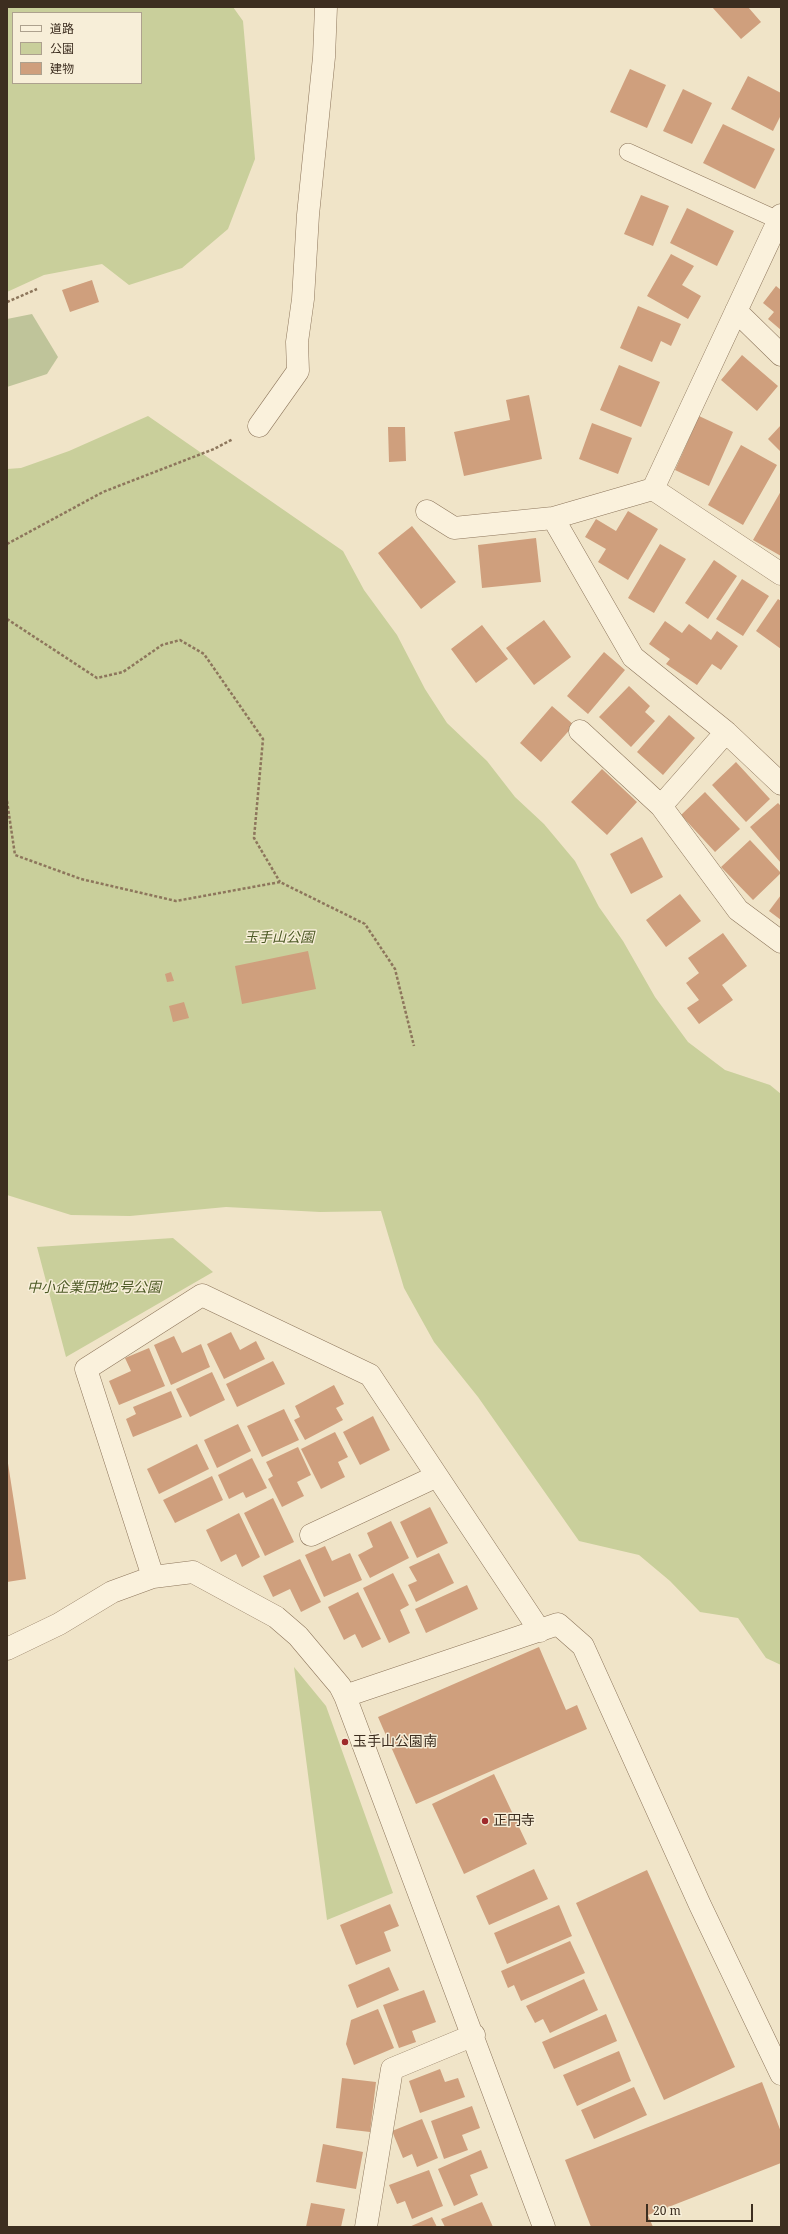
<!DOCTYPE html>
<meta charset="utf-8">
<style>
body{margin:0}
#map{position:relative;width:788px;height:2234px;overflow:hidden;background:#f0e4c8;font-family:"Noto Serif","Noto Sans JP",serif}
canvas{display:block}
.frame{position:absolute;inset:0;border:8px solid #3d2e20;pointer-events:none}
.legend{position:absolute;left:12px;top:12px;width:130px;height:72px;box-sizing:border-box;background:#f7eed8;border:1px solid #ada18e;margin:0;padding:5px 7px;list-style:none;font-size:12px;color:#3d2e20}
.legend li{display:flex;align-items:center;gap:8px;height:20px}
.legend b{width:20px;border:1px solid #ada18e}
.scale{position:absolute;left:646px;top:2204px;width:107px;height:18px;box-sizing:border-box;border:2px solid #3d2e20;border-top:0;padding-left:5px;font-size:12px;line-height:14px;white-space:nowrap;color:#3d2e20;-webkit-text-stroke:3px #f7eed8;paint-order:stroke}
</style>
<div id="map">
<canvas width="788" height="2234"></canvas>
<div class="frame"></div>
<ul class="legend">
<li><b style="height:5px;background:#faf1dc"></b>道路</li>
<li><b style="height:11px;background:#c9cf9b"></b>公園</li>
<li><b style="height:11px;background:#cf9f7d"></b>建物</li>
</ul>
<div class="scale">20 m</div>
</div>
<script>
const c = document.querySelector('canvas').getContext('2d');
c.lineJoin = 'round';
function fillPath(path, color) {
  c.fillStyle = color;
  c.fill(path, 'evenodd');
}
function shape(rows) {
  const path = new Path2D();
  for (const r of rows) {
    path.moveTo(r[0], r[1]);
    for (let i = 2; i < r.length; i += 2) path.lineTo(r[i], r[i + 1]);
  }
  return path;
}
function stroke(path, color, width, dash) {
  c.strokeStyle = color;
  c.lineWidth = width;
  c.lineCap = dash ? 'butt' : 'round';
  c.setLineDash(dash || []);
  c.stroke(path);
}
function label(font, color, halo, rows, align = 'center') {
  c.font = font + ' "Noto Serif","Noto Sans JP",serif';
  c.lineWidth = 3;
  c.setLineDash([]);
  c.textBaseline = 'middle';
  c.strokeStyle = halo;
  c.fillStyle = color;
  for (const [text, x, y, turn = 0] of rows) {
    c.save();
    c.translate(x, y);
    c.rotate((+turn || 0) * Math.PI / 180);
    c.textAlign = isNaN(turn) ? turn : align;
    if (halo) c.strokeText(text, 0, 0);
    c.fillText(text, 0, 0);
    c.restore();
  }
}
fillPath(shape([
 [7,7,233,7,243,21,255,159,228,229,182,268,129,285,102,264,44,275,7,292],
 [13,13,141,13,141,83,13,83],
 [148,416,343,551,364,590,397,635,425,689,447,723,487,761,515,797,544,824,575,861,599,907,623,941,655,997,688,1042,725,1070,770,1085,781,1094,781,1665,766,1658,738,1618,700,1612,670,1581,639,1555,579,1541,478,1397,434,1342,404,1288,381,1211,320,1212,226,1207,130,1216,71,1215,7,1195,7,469,21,468,69,451],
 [173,1238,213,1272,66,1357,37,1247],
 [294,1667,326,1706,393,1893,327,1920]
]), '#c9cf9b');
fillPath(shape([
 [32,314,58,357,47,374,7,387,7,319]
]), '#bfc49a');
fillPath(shape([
 [712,7,748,7,761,22,741,39],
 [630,69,666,85,647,128,610,112],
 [748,76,781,93,781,115,773,131,731,109],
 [683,89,712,103,692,144,663,131],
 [723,124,775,149,755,189,703,163],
 [641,195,669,206,653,246,624,234],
 [687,208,734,231,717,266,670,243],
 [671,254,694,266,682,285,701,296,688,319,647,296],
 [92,280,99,302,70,312,62,290],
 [776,286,781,290,781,330,768,319,774,312,763,303],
 [638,306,681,324,671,346,661,341,652,362,620,348],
 [742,355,778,386,757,411,721,380],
 [619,365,660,382,641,427,600,410],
 [529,395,542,459,464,476,454,432,510,420,506,400],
 [699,416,733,432,709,486,675,470],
 [592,423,632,438,618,474,579,459],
 [781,425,781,452,768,439],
 [388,427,405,427,406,461,389,462],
 [741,445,777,465,743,525,708,505],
 [781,491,781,556,753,540],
 [628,511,658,529,628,580,598,562,606,549,585,537,596,519,616,531],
 [412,526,456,582,421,609,378,553],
 [536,538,541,582,482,588,478,545],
 [660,544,686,559,654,613,628,598],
 [714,560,737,576,708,619,685,603],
 [742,579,769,596,743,636,716,619],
 [778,599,781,601,781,649,756,631],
 [544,620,571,657,534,685,506,648],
 [665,621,682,633,689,624,711,640,717,631,738,646,721,670,712,664,697,685,666,664,670,659,649,644],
 [482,625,508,659,476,683,451,649],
 [604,652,625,670,588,714,567,696],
 [629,686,650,706,645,712,655,721,631,747,599,717],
 [552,706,574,725,541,762,520,743],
 [669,715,695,738,663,775,637,752],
 [736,762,770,799,746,822,712,785],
 [602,769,637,802,607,835,571,802],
 [705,792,740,829,715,852,681,815],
 [778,803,781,806,781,863,750,827],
 [642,837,663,877,631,894,610,854],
 [750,840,781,873,753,900,721,867],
 [680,894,701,921,666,947,646,920],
 [781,895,781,920,769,911],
 [723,933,747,966,722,985,733,1000,699,1024,687,1008,699,1000,686,983,699,973,688,958],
 [308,951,316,989,242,1004,235,966],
 [171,972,174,981,167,982,165,974],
 [184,1002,189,1018,173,1022,169,1006],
 [231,1332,240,1350,256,1341,265,1359,224,1379,207,1344],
 [174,1336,182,1353,201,1344,210,1367,171,1385,154,1345],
 [149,1348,165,1386,119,1405,109,1381,131,1371,125,1358],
 [273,1361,285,1384,237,1407,226,1384],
 [212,1372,225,1400,190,1417,176,1389],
 [334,1385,344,1404,336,1408,343,1420,305,1440,294,1420,300,1417,295,1406],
 [171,1391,182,1417,133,1437,126,1419,136,1414,133,1407],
 [284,1409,299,1440,262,1457,247,1426],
 [373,1416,390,1450,360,1465,343,1432],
 [238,1424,251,1451,217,1468,204,1440],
 [335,1432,348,1457,338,1462,345,1477,321,1489,301,1449],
 [197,1444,209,1469,159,1494,147,1469],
 [298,1447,311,1475,297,1482,304,1496,282,1507,268,1479,273,1476,266,1462],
 [7,1457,26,1579,7,1582],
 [252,1458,267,1488,246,1498,243,1492,229,1499,218,1475],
 [212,1476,223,1500,175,1523,163,1500],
 [273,1498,294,1542,265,1556,244,1513],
 [430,1507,448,1543,417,1558,400,1522],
 [239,1513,260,1557,242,1567,236,1554,221,1562,206,1530],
 [391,1521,409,1558,370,1578,358,1555,373,1547,367,1533],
 [325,1546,332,1561,350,1553,362,1580,324,1597,305,1555],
 [439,1553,454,1583,416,1602,408,1585,417,1581,409,1567],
 [300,1559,321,1602,301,1612,290,1589,273,1597,263,1576],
 [393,1573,409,1605,400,1610,410,1633,389,1643,363,1588],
 [467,1585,478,1609,426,1633,415,1609],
 [358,1592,381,1639,362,1648,355,1634,344,1640,328,1607],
 [539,1647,566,1710,577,1705,587,1729,416,1804,378,1717],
 [494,1774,527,1844,464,1874,432,1804],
 [534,1869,548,1899,489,1925,476,1896],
 [647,1870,735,2067,664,2100,576,1903],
 [390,1904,399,1926,384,1932,391,1951,356,1965,340,1925],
 [559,1905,572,1936,507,1964,494,1933],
 [570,1941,585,1973,521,2001,514,1985,508,1988,501,1971],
 [389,1967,399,1990,357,2008,348,1985],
 [584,1979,598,2010,550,2033,543,2019,535,2023,526,2006],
 [424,1990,436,2022,412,2031,416,2042,399,2048,383,2005],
 [378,2009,394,2048,354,2065,346,2044,351,2020],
 [606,2014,617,2041,554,2069,542,2042],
 [619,2051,631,2081,577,2106,563,2075],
 [440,2069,445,2082,458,2078,465,2097,420,2113,409,2081],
 [342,2078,376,2082,370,2132,336,2128],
 [762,2082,781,2132,781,2163,648,2215,653,2227,591,2227,565,2160],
 [634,2087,647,2115,594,2139,581,2110],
 [472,2106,480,2128,462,2135,468,2150,444,2159,431,2121],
 [422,2119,438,2158,417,2167,412,2154,403,2158,392,2131],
 [323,2144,363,2152,356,2189,316,2182],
 [481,2150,488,2168,470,2175,478,2195,454,2206,438,2169],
 [429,2170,443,2206,412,2219,405,2201,397,2204,389,2185],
 [482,2202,493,2227,445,2227,441,2219],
 [311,2203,345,2209,341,2227,306,2227],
 [432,2217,437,2227,409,2227]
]), '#cf9f7d');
const service = shape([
 [628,152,778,220]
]);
const minor = shape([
 [736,311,781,355],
 [259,426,298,371,297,342,303,299,308,215,324,57,326,7],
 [653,489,781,574],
 [427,511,454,528,553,518,653,489,781,215],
 [553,518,633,657,726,732,781,784],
 [580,731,661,806,738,910,781,942],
 [661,806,726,732],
 [311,1535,437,1476],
 [153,1577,86,1369,202,1295,370,1375,540,1631],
 [7,1649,59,1624,112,1592,153,1577,193,1572,276,1617,298,1636,340,1686,345,1696,544,2227],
 [345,1696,558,1624,583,1646,700,1905,781,2074],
 [366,2227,392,2069,474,2035]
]);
stroke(service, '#8d765c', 18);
stroke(minor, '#8d765c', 23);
stroke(shape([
 [7,302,37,289],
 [7,544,103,492,214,449,233,439],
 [7,619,97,678,123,672,162,645,180,640,204,654,263,739,254,838,280,882],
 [7,801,15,855,81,879,176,901,280,882,365,924,395,969,414,1046]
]), '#8d765c', 2.5, [3, 2]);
stroke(service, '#faf1dc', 17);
stroke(minor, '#faf1dc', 22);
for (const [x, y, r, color] of [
 [345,1742,4,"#9e2a2b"],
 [485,1821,4,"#9e2a2b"]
]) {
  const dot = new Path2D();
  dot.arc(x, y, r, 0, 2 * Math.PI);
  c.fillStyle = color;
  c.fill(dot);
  stroke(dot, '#f7eed8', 1.5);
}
label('italic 14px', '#4d5a26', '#f7eed8', [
 ["玉手山公園",279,938],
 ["中小企業団地2号公園",94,1288]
]);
label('14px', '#3d2e20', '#f7eed8', [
 ["玉手山公園南",353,1742],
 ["正円寺",493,1821]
], 'left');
</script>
